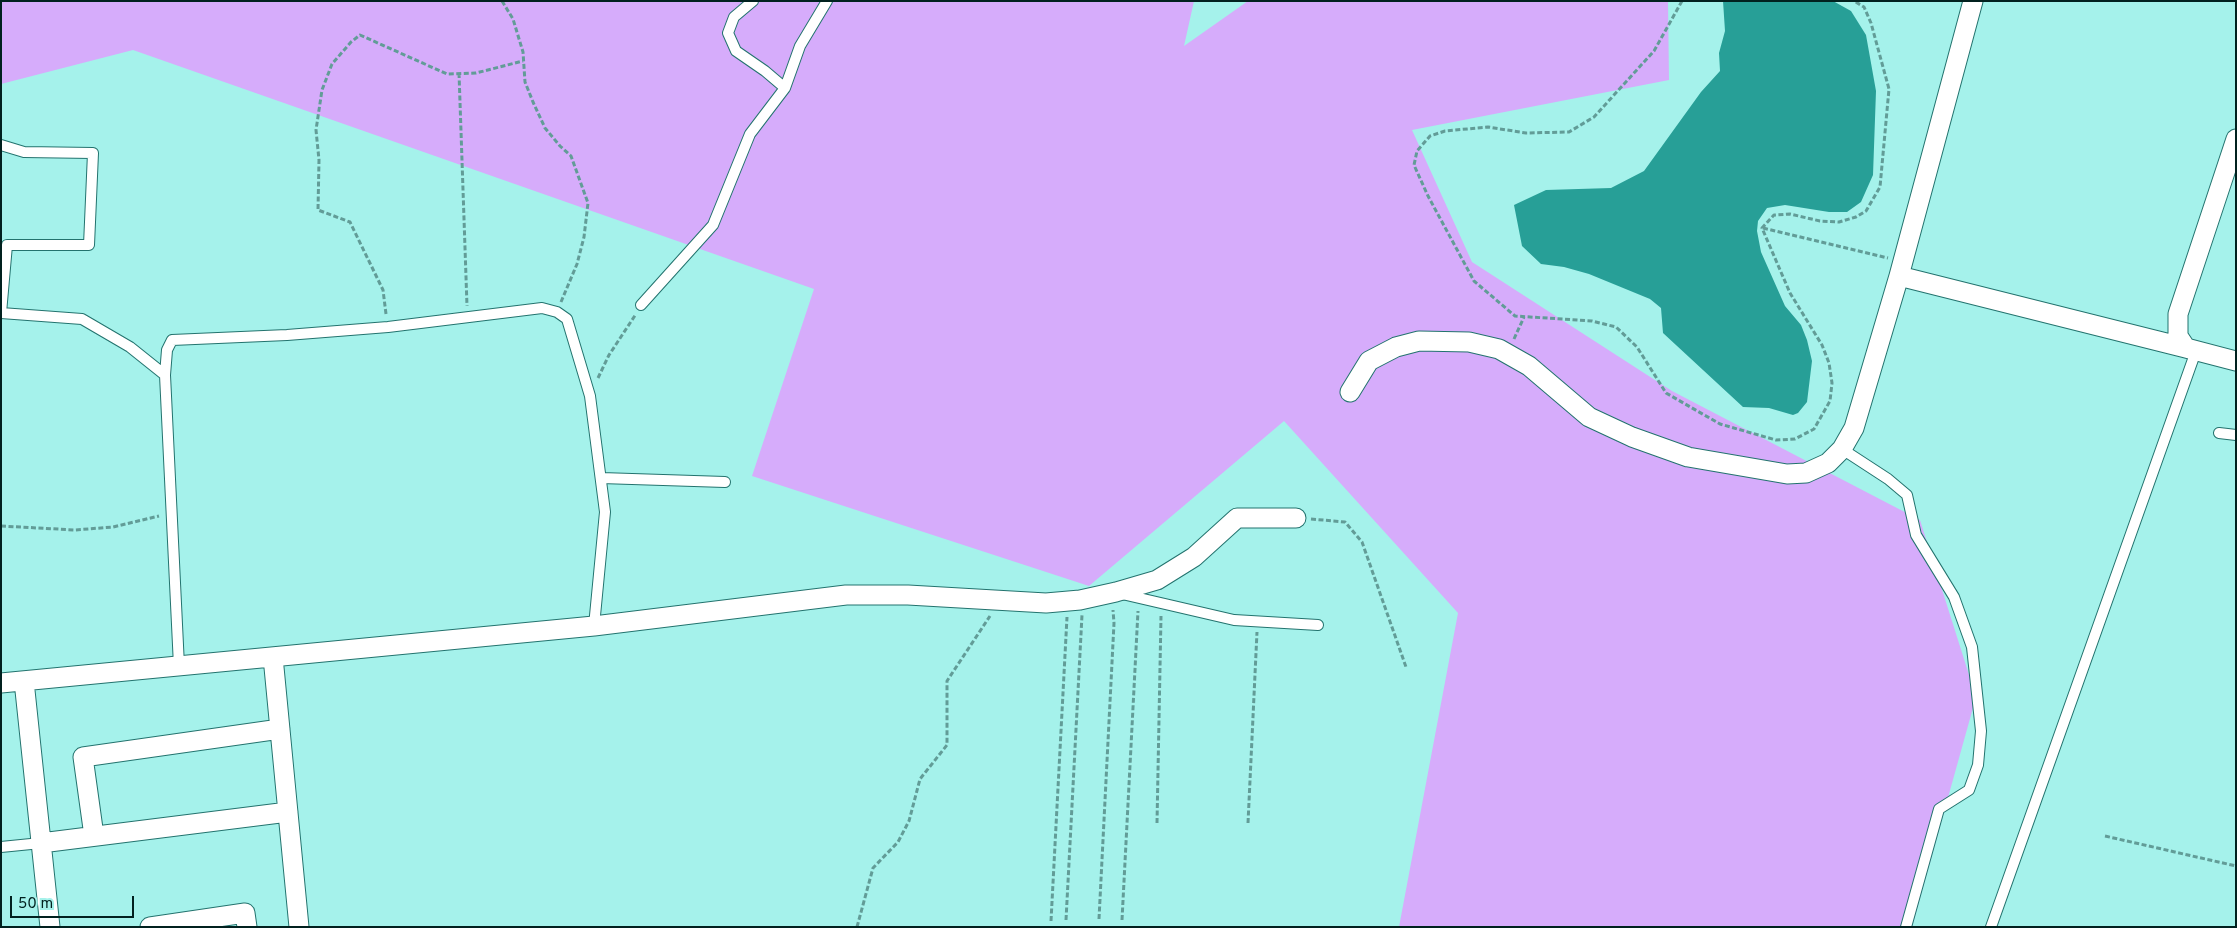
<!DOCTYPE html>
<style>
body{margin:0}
#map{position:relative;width:2237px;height:928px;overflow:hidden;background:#a5f2eb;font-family:Overpass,sans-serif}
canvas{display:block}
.frame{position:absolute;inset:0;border:2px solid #01211f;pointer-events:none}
.scale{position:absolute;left:10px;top:896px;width:124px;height:22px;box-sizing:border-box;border:2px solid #01211f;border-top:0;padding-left:6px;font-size:15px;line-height:18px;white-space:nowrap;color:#01211f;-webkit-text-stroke:4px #a5f2eb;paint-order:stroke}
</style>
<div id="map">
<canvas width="2237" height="928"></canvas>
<div class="frame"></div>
<div class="scale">50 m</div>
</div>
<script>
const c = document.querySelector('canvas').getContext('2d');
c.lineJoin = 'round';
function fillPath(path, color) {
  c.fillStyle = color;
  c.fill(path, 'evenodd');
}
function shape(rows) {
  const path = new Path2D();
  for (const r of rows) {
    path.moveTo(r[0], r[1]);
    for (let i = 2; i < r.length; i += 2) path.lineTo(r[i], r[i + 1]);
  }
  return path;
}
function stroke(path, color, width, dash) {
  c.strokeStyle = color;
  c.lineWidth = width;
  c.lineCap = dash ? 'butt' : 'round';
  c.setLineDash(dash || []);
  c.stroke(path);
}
fillPath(shape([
 [1,1,1194,1,1184,46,1248,1,1668,1,1669,80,1412,130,1472,262,1672,391,1920,520,1976,697,1912,927,1399,927,1458,613,1284,421,1089,586,752,476,814,289,133,50,1,84]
]), '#d6acfb');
fillPath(shape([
 [1723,1,1833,1,1851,11,1866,35,1876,91,1873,175,1861,202,1847,212,1829,212,1785,205,1767,208,1758,221,1757,231,1761,252,1785,306,1801,325,1807,340,1812,361,1807,402,1798,413,1793,415,1769,408,1743,407,1663,333,1661,308,1650,299,1589,274,1564,267,1541,264,1522,246,1514,205,1546,190,1611,188,1644,171,1701,92,1720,71,1719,53,1725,31]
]), '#279f97');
const service = shape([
 [753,1,734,17,728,33,736,51,765,71,785,88],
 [1,145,24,152,93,153,89,245,7,245,1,313],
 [641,305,713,225,750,134,785,88,800,46,827,1],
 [1,313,82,319,130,347,165,375],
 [2219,433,2236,435],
 [1842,449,1888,479,1907,495,1916,535,1954,597,1972,647,1981,731,1978,765,1969,790,1939,809,1906,927],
 [601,478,725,482],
 [1122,594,1234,620,1318,625],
 [179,666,165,375,167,350,172,340,287,335,388,327,542,308,557,312,567,319,590,396,605,512,594,626],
 [1,847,41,843],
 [1991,927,2196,351]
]);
const minor = shape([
 [2236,139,2178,314,2178,336,2186,348,2236,361],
 [1899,276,2186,348],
 [1350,392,1369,361,1396,347,1419,341,1469,342,1499,349,1529,366,1589,417,1632,437,1688,457,1787,474,1806,473,1828,463,1842,449,1854,428,1899,276,1973,1],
 [273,657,299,927],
 [24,681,50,927],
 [1,683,594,626,846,595,908,595,1046,603,1080,600,1116,592,1157,580,1194,557,1237,518,1296,518],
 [94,836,83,757,280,729],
 [41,843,288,812],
 [150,927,245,913,247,927]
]);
stroke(service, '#23736e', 12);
stroke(minor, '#23736e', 21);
stroke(shape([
 [502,1,513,19,523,52,525,82,533,102,545,128,560,146,571,156,588,203,584,237,577,264,561,302],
 [1682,1,1654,51,1594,117,1569,132,1526,133,1488,127,1445,131,1430,136,1417,151,1414,165,1428,196,1474,281,1515,316,1592,321,1616,327,1637,347,1666,393,1720,424,1776,440,1795,439,1814,429,1830,401,1832,383,1829,363,1822,345,1790,293,1762,228,1774,215,1790,214,1820,221,1839,222,1856,217,1866,211,1880,187,1889,89,1871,23,1864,7,1854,1],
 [459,73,467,306],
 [1763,228,1888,258],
 [386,314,383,290,350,222,318,210,319,160,316,130,322,90,332,64,351,42,360,35,447,74,476,73,523,61],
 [1514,339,1524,317],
 [598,378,609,355,636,314],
 [1311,519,1345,522,1362,542,1406,667],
 [1,526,75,530,113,527,159,516],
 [1157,823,1161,616],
 [1248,823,1257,632],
 [2105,836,2236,866],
 [1099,919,1114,623,1113,610],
 [1066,920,1082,615],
 [1122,920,1138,611],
 [1051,921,1067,617],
 [1040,926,1040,927],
 [857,927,873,868,898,842,909,821,920,779,947,745,947,681,990,616]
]), '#629c97', 3, [5, 2.5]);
stroke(service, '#fff', 10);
stroke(minor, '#fff', 19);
</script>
